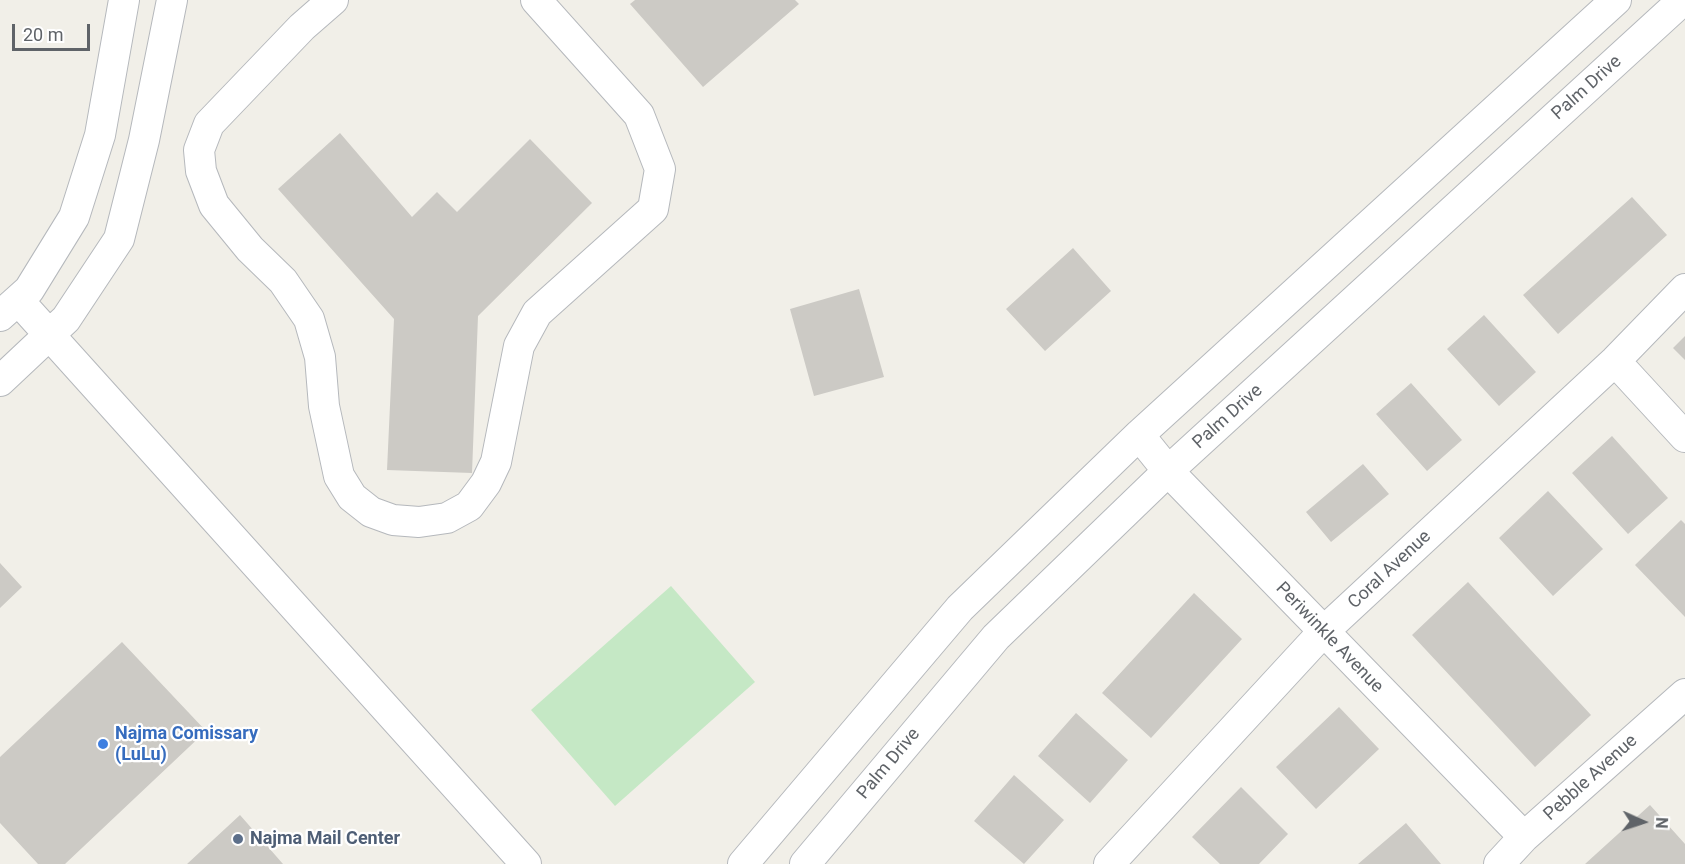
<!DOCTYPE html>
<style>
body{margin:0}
#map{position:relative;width:1685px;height:864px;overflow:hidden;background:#f1efe8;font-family:Roboto,sans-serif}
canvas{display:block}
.north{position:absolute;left:1613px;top:792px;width:60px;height:60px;-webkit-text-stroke:4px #fff;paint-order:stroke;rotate:93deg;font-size:16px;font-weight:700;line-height:24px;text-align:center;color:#5f6368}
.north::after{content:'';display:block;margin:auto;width:21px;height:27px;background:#5f6368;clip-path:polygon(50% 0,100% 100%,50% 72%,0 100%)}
.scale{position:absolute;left:12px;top:24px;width:78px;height:27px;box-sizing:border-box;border:3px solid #5f6368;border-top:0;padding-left:8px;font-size:18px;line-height:21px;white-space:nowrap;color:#5f6368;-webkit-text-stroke:4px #fff;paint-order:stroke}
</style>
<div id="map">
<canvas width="1685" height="864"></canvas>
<div class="north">N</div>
<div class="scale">20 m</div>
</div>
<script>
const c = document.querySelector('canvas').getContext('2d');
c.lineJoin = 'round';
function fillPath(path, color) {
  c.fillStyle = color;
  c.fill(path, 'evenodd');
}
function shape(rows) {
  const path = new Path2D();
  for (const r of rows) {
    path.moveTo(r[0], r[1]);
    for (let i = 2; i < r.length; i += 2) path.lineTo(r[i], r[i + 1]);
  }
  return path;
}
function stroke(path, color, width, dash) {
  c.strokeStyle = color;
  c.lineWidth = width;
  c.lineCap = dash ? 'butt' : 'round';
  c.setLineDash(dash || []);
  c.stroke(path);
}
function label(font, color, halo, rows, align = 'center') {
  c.font = font + ' Roboto,sans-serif';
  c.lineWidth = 4.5;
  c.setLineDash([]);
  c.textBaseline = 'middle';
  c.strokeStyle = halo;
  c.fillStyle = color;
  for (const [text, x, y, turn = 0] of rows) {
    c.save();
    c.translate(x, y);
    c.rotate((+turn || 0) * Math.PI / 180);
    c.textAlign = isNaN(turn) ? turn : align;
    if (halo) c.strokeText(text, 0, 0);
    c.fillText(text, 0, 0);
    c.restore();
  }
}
fillPath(shape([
 [671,586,755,682,615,806,531,710]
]), '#c5e8c5');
fillPath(shape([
 [635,0,795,0,799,4,703,87,630,4],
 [340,133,412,217,437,192,457,212,530,139,592,203,478,316,472,473,387,470,394,319,278,189],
 [1632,197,1667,235,1558,334,1523,295],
 [1073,248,1111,291,1045,351,1006,309],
 [859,289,884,377,814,396,790,309],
 [1484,315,1536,372,1499,406,1447,349],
 [1685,336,1685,360,1673,348],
 [1411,383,1462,440,1427,471,1376,414],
 [1612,436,1668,498,1628,534,1572,473],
 [1363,464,1389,494,1331,542,1306,512],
 [1548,491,1603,549,1553,596,1499,538],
 [1681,520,1685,524,1685,617,1635,565],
 [0,563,22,587,0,608],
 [1468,582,1591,715,1535,767,1412,635],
 [1194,593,1242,639,1151,738,1102,693],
 [122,642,206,731,65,864,38,864,0,823,0,757],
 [1339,707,1379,749,1316,809,1276,767],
 [1076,713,1128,760,1090,803,1038,756],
 [1014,775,1064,820,1024,864,974,821],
 [1241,787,1288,834,1259,864,1220,864,1192,837],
 [1650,805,1685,844,1685,864,1585,864],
 [240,815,283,864,187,864],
 [1406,823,1441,864,1358,864]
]), '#cccac5');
const street = shape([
 [333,0,302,27,209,124,199,150,201,171,214,205,250,249,283,281,309,319,320,357,324,406,339,476,352,497,371,512,393,520,419,522,447,518,469,506,486,483,496,462,519,346,537,313,653,209,660,169,639,115,536,0],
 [18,300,526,864],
 [0,316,29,290,74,217,100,135,124,0],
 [1615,361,1685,437],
 [0,381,66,319,119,239,144,140,172,0],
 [1139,435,1168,471,1524,837],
 [743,864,960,608,1139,435,1616,0],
 [805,864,996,637,1168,471,1683,0],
 [1109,864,1323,632,1615,361,1685,289],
 [1499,864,1524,837,1685,694]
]);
stroke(street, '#b5b8bc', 32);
stroke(street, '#fff', 30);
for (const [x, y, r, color] of [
 [103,744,6,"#3f7fe0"],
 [238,839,6,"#5c6f8a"]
]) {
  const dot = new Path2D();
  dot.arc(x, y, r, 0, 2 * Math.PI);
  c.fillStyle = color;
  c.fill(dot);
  stroke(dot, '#fff', 2);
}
label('18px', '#5f6368', '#fff', [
 ["Palm Drive",1587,88,-42],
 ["Palm Drive",1228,417,-42],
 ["Coral Avenue",1390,570,-43],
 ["Periwinkle Avenue",1329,638,46],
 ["Palm Drive",889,764,-50],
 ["Pebble Avenue",1591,778,-42]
]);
label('bold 18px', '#366cbe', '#fff', [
 ["Najma Comissary",115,734],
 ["(LuLu)",115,755]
], 'left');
label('bold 18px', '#4e5e75', '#fff', [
 ["Najma Mail Center",250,839]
], 'left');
</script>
